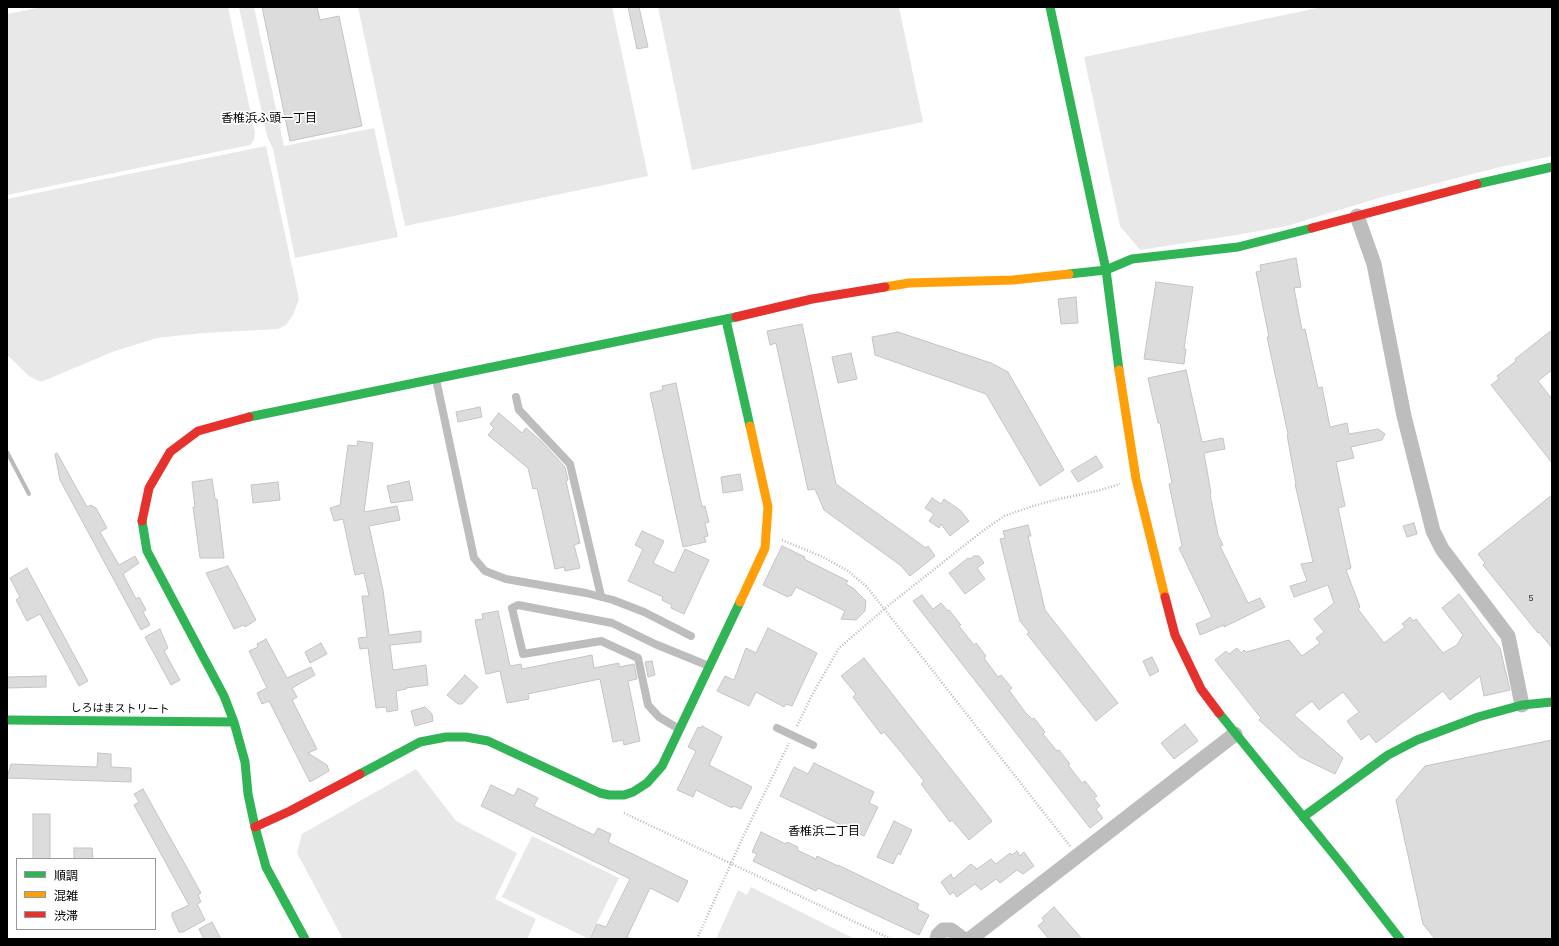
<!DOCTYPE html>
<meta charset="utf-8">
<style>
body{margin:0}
#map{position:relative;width:1559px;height:946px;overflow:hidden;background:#fff;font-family:Helvetica,"Noto Sans JP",sans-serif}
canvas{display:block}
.frame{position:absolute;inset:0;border:8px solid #000;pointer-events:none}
.legend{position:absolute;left:16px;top:858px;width:140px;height:72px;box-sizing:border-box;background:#fff;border:1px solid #999;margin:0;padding:5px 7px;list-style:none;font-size:12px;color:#000}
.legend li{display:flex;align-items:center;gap:8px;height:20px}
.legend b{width:20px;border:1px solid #999}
</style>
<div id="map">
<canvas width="1559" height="946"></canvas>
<div class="frame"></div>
<ul class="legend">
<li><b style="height:5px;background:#30b455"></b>順調</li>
<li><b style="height:5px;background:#ff9f0a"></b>混雑</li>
<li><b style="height:5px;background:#e5322d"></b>渋滞</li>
</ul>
</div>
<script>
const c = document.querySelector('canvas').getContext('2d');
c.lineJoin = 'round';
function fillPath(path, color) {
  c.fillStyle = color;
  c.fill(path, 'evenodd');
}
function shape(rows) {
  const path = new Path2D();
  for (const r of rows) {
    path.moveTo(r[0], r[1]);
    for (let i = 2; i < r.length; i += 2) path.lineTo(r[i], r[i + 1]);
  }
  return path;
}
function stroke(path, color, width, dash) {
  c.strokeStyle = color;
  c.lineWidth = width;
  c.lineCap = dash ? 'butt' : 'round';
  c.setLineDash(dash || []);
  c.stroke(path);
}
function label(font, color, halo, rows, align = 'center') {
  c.font = font + ' Helvetica,"Noto Sans JP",sans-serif';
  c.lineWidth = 3;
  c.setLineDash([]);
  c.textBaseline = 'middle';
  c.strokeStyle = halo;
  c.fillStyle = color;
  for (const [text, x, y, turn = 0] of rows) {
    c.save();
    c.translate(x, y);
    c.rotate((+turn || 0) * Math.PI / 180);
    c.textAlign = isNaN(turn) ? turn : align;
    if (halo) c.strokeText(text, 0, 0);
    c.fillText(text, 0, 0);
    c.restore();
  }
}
fillPath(shape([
 [42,7,228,7,255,133,254,140,250,145,7,195,7,14],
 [239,7,254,7,284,146,374,128,398,237,295,258,273,149,267,136],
 [358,7,612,7,648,176,405,226],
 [658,7,899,7,923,122,692,170],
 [1322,7,1552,7,1552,156,1500,167,1382,197,1287,226,1236,235,1140,250,1120,226,1084,57],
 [266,146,299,299,293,315,286,325,278,329,203,333,157,338,112,352,41,382,29,376,7,355,7,199],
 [416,769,456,821,517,853,495,899,536,919,527,939,343,939,297,853,302,834],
 [532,836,619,878,589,939,502,897],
 [751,887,855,939,716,939,738,890,747,895]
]), '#e8e8e8');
stroke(shape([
 [7,452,29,494]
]), '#bababa', 4);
const building = shape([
 [262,7,317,7,320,20,339,16,362,126,290,141,262,7],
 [628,7,639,7,648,47,637,49,628,7],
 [1296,258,1301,287,1294,288,1302,330,1305,329,1318,388,1322,387,1330,427,1347,423,1349,434,1378,429,1385,434,1382,440,1351,447,1354,458,1336,462,1345,506,1338,508,1351,568,1346,570,1360,607,1358,609,1384,643,1405,627,1402,624,1410,617,1413,621,1416,619,1443,653,1457,645,1463,635,1442,608,1459,594,1500,648,1510,690,1484,696,1480,676,1450,700,1443,691,1376,743,1369,734,1361,740,1347,721,1359,712,1343,692,1319,710,1312,701,1294,715,1343,758,1335,774,1300,757,1259,720,1261,718,1215,660,1226,651,1229,654,1237,648,1241,653,1244,650,1246,652,1289,640,1302,656,1320,643,1316,638,1324,632,1314,619,1334,603,1328,585,1294,597,1290,586,1307,581,1301,564,1313,562,1295,484,1296,484,1287,435,1288,434,1267,337,1269,337,1256,272,1261,271,1260,265,1296,258],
 [1156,282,1193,287,1184,349,1186,349,1184,364,1144,359,1156,282],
 [1076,297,1078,323,1061,324,1058,299,1076,297],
 [802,324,836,484,926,548,928,546,935,556,910,576,900,565,824,510,815,489,808,490,776,343,770,345,767,331,802,324],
 [1552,330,1552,370,1538,381,1552,399,1552,463,1491,385,1499,379,1497,376,1516,361,1515,359,1552,330],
 [898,332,991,363,1008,372,1064,470,1040,486,986,394,875,355,872,337,898,332],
 [851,353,857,379,838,383,832,357,851,353],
 [1186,370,1202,442,1223,438,1225,449,1204,453,1211,493,1210,494,1218,535,1223,545,1220,546,1248,603,1260,598,1265,607,1224,627,1224,625,1200,635,1196,624,1212,617,1179,548,1182,546,1169,484,1172,483,1160,423,1158,423,1148,378,1186,370],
 [676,383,702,507,705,506,709,522,705,523,708,536,704,537,706,542,683,547,650,393,663,390,662,386,676,383],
 [480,407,482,417,458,422,456,412,480,407],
 [499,413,522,433,526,428,541,441,565,467,568,480,566,481,580,543,574,545,580,568,565,571,564,567,555,569,537,488,533,489,528,468,488,435,494,428,490,424,499,413],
 [358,441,373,443,364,512,397,506,400,520,369,526,383,590,389,635,421,631,421,642,390,645,393,670,426,665,428,685,406,688,406,689,396,691,398,710,387,712,386,707,376,708,368,648,360,649,358,638,367,637,362,596,369,596,364,573,355,575,343,519,334,521,330,508,340,505,348,445,357,446,358,441],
 [57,453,87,507,91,505,96,508,107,528,100,532,119,565,135,556,139,563,123,574,136,599,139,597,146,610,143,612,150,625,141,630,60,480,55,454,57,453],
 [1096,456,1103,467,1078,482,1071,471,1096,456],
 [740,474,743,490,723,493,721,477,740,474],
 [212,479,215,499,217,499,224,558,200,558,193,507,195,507,192,482,212,479],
 [409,481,413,500,391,503,387,486,409,481],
 [278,482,280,500,253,503,251,485,278,482],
 [1552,495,1552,648,1539,632,1538,633,1483,565,1485,563,1478,554,1552,495],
 [932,498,941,504,944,499,960,510,969,521,950,536,941,524,939,528,929,521,934,514,925,508,932,498],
 [1414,523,1417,534,1407,537,1403,526,1414,523],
 [1028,525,1031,536,1028,536,1045,610,1118,703,1096,721,1027,634,1029,632,1020,621,1000,539,1005,538,1003,531,1028,525],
 [642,531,664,541,653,563,674,573,685,549,709,560,684,614,671,608,672,605,662,600,663,597,628,581,643,549,635,545,642,531],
 [782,546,805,557,804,559,848,581,846,584,853,588,866,601,865,611,856,620,841,619,845,611,796,587,791,596,789,595,788,597,763,585,782,546],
 [974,556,979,556,984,563,977,568,985,579,965,594,949,573,968,558,970,559,974,556],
 [228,566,256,620,245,627,244,625,234,629,206,573,228,566],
 [27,568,88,681,79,686,40,614,27,621,16,600,20,597,10,578,27,568],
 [922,595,933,609,941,603,948,611,949,610,961,625,959,626,974,645,976,643,986,656,984,658,998,677,1001,675,1012,688,1009,690,1025,712,1032,719,1034,718,1045,732,1043,734,1057,751,1059,750,1070,764,1068,765,1082,783,1085,781,1097,796,1094,798,1100,806,1096,809,1103,818,1090,828,913,601,922,595],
 [498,611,510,666,521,664,522,669,592,655,594,668,619,663,619,667,634,664,637,679,628,681,640,741,624,745,623,740,613,742,600,679,528,694,529,699,507,703,500,671,486,674,475,620,483,619,482,614,498,611],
 [768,628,817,653,792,706,786,704,784,707,756,692,749,706,717,691,725,676,734,680,746,648,756,653,768,628],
 [160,629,168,648,164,651,180,680,171,685,145,637,160,629],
 [266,639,287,678,311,667,315,675,292,688,297,697,292,700,317,749,308,753,327,765,329,771,310,782,269,701,262,704,257,693,267,688,249,651,258,647,257,644,266,639],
 [321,643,327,654,310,663,305,652,321,643],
 [1152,657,1159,671,1150,676,1143,661,1152,657],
 [864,658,992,821,969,840,952,820,950,822,921,784,924,781,900,751,884,732,881,734,853,697,856,694,841,676,864,658],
 [652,661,655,675,648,677,645,662,652,661],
 [465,675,478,687,462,704,458,704,447,695,465,675],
 [46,676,46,687,7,688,7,677,46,676],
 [425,707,432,714,433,721,415,726,411,711,425,707],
 [1185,724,1198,741,1174,759,1161,743,1185,724],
 [702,726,722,737,709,765,752,787,741,809,733,806,732,808,696,790,693,797,677,790,696,751,688,747,698,727,701,728,702,726],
 [1552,740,1552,939,1435,939,1423,924,1396,800,1425,766,1552,740],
 [98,753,111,754,111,767,131,768,131,782,7,778,11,764,97,767,98,753],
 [814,763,874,792,869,803,878,807,864,836,780,796,794,767,808,774,814,763],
 [491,785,514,796,518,788,538,798,534,806,594,835,598,828,611,834,608,842,688,881,678,902,650,888,627,937,632,939,590,939,597,924,606,927,630,879,481,806,491,785],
 [143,789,201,893,198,895,201,902,197,904,205,920,183,932,179,932,172,917,172,913,189,905,134,805,139,802,134,794,143,789],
 [33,814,50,814,50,859,33,859,33,814],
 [894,821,912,830,900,855,898,853,893,864,877,857,894,821],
 [761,832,786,844,787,842,798,847,797,850,816,859,817,856,838,866,838,865,919,904,917,909,929,915,919,935,818,888,816,891,753,861,757,854,752,852,761,832],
 [74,848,92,848,93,859,74,859,74,848],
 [1017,851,1020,856,1024,852,1034,866,1023,874,1017,870,1000,883,996,879,981,890,975,884,957,897,953,892,950,895,941,882,951,874,953,879,971,864,977,869,991,859,996,864,1010,853,1012,855,1017,851],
 [1054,907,1082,939,1049,939,1038,926,1044,921,1042,918,1054,907],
 [212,922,221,939,204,939,199,929,212,922]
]);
fillPath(building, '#dcdcdc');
stroke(building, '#c4c4c4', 1);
stroke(shape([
 [782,540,823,557,848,571,867,587,1070,846],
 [797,726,812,695,839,648,889,605,980,533,1004,516,1033,506,1059,499,1097,491,1120,484],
 [624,813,891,939],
 [697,939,743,837,789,743]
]), '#b8b8b8', 2.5, [1, 2]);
stroke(shape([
 [436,379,474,558,485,571,506,579,586,593,613,600,644,612,691,636],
 [516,397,519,410,570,464,601,596],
 [777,728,813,745],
 [679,729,659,717,648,705,638,658,601,641,523,654,512,608,518,605,612,623,655,644,709,666]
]), '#bdbdbd', 8);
stroke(shape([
 [1357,216,1374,264,1404,416,1433,531,1442,549,1508,636,1522,705],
 [937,939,938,935,943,930,951,930,963,939],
 [970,939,1235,734]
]), '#bdbdbd', 15);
stroke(shape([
 [1050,7,1106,270,1119,370],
 [1477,184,1552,167],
 [1069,274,1106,270,1132,259,1238,247,1312,228],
 [726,320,750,426],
 [249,417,736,317],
 [142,521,147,551,224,696,234,722,245,762,248,794,255,827,266,867,305,939],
 [1219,713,1344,867,1400,939],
 [7,720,234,722],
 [360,774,420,742,446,737,466,737,488,741,600,793,609,795,624,795,633,792,647,783,662,766,740,602],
 [1303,817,1388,755,1417,740,1478,717,1522,705,1552,702]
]), '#30b455', 9);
stroke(shape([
 [885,287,909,283,1013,280,1069,274],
 [1119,370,1136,479,1165,597],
 [740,602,765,548,768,507,750,426]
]), '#ff9f0a', 9);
stroke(shape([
 [1312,228,1477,184],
 [736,317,812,299,885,287],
 [142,521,149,488,170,452,198,431,249,417],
 [1165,597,1175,635,1201,689,1219,713],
 [255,827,290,811,360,774]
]), '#e5322d', 9);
label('9px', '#373737', null, [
 ["5",1531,599]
]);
label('11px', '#000', '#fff', [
 ["しろはまストリート",120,709,1]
]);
label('12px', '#000', '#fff', [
 ["香椎浜ふ頭一丁目",269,119],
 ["香椎浜二丁目",824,832]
]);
</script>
